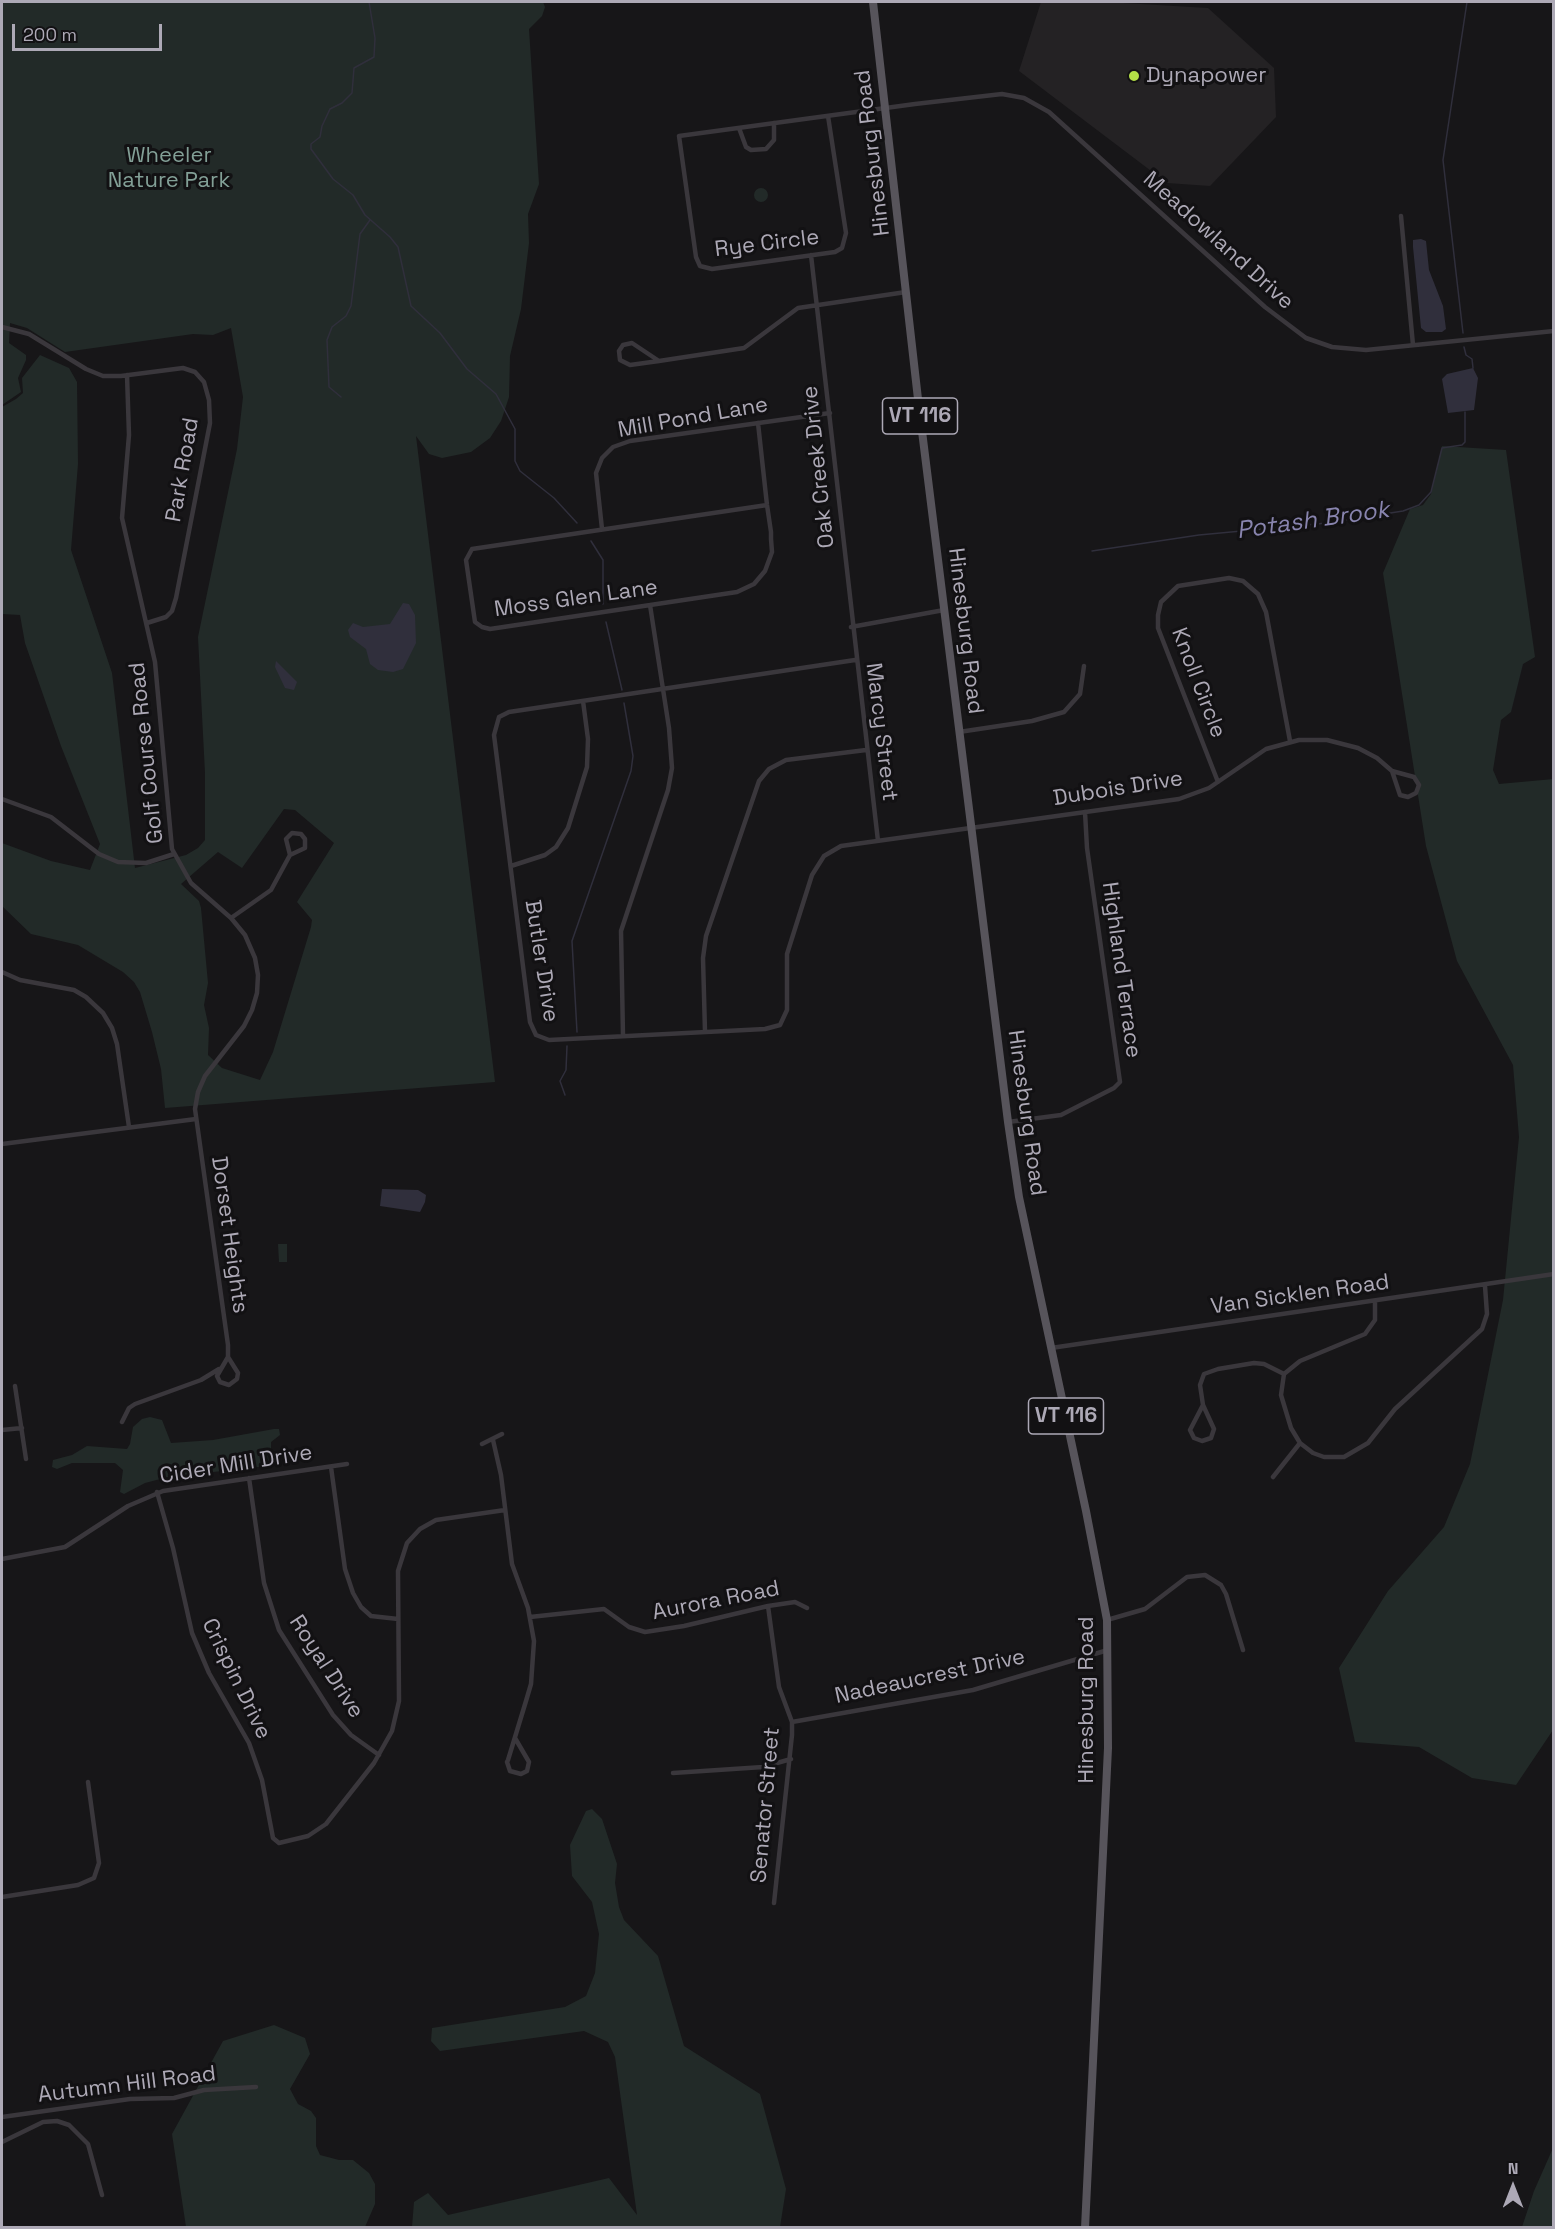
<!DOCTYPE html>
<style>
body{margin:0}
#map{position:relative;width:1555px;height:2229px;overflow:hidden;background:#171618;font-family:"Space Grotesk",sans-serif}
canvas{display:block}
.frame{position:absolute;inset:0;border:3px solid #ada9b6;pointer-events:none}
.north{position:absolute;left:1483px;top:2157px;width:60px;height:60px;-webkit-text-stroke:4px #121113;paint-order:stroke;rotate:0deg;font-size:16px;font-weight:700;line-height:24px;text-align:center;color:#ada9b6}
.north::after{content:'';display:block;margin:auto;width:21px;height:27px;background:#ada9b6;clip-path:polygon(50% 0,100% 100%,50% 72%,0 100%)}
.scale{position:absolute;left:12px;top:24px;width:150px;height:27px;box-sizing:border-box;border:3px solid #ada9b6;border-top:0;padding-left:8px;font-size:18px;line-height:21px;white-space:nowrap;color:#ada9b6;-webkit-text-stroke:4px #121113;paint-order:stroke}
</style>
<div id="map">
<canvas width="1555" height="2229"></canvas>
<div class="frame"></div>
<div class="north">N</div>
<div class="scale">200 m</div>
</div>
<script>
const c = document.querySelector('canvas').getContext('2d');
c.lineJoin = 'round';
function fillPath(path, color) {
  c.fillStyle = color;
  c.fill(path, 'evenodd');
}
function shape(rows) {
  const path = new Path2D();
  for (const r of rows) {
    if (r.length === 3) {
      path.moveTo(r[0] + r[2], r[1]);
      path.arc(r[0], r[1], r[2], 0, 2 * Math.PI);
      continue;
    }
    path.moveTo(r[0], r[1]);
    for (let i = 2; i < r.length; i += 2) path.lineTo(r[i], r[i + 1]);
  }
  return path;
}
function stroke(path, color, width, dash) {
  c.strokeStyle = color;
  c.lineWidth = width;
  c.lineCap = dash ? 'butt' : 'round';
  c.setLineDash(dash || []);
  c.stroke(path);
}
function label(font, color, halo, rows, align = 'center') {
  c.font = font + ' "Space Grotesk",sans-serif';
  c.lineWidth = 6;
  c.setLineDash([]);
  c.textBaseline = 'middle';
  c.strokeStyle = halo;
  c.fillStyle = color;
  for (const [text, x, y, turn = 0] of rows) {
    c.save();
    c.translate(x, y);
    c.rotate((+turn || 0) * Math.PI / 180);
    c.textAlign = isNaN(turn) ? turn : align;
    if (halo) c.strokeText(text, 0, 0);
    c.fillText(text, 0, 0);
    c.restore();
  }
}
fillPath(shape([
 [1041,2,1107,2,1208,8,1274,68,1276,117,1210,186,1167,183,1019,71]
]), '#242224');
fillPath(shape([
 [2,2,543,2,545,7,542,16,529,29,539,184,528,214,529,243,521,309,510,356,509,397,501,421,490,438,471,452,442,458,429,454,416,436,495,1082,165,1108,161,1069,152,1032,140,992,134,982,123,972,78,945,31,934,2,906,2,843,51,861,90,870,100,844,61,746,25,643,20,615,2,614,2,407,16,399,23,393,22,378,40,355,69,368,77,382,78,464,71,550,112,673,135,868,186,855,198,848,205,840,205,773,198,637,237,449,243,397,231,328,213,335,193,334,65,352,27,328,10,323,9,343,26,355,26,360,18,378,21,392,2,405],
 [284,809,295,810,334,843,297,902,312,920,311,927,273,1052,260,1080,222,1068,208,1055,209,1028,204,1005,208,983,201,908,199,901,181,884,218,852,242,868],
 [761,195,7],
 [1442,446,1506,450,1535,657,1523,664,1511,712,1501,720,1493,770,1499,784,1554,779,1553,1730,1516,1785,1472,1778,1419,1747,1355,1742,1339,1668,1388,1591,1444,1527,1470,1464,1503,1300,1519,1137,1513,1065,1457,961,1426,846,1383,573,1410,509,1423,505,1431,494],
 [278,1244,287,1244,287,1262,279,1262],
 [150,1417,162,1420,171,1443,213,1440,274,1429,279,1429,280,1435,271,1442,271,1463,267,1466,168,1477,145,1483,124,1494,120,1492,123,1470,115,1463,72,1463,57,1469,52,1467,53,1460,72,1455,87,1446,127,1449,130,1444,133,1427,142,1419],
 [592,1809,602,1819,617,1864,615,1883,619,1907,624,1920,658,1956,684,2046,760,2094,786,2189,780,2227,412,2227,414,2202,428,2193,448,2215,609,2178,637,2215,615,2057,608,2042,584,2031,440,2051,431,2041,432,2028,565,2007,586,1996,595,1973,599,1934,592,1902,572,1876,570,1845,586,1811],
 [274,2025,305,2038,310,2054,290,2089,298,2104,311,2111,316,2118,316,2146,320,2155,339,2160,353,2160,369,2173,375,2184,375,2204,365,2227,186,2227,172,2134,223,2041],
 [1553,2148,1553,2227,1522,2227,1534,2191]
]), '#222a28');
fillPath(shape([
 [1421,239,1426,241,1429,270,1443,306,1446,329,1442,332,1426,332,1421,328,1413,247,1413,240],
 [1473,368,1478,378,1474,410,1448,413,1442,379,1447,374],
 [403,603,409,604,415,615,416,643,403,669,393,672,378,670,370,664,366,649,350,637,348,630,353,623,363,627,390,624],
 [276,661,297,682,294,690,285,688,275,667],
 [382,1189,418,1190,426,1195,425,1202,420,1212,380,1206]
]), '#302f3c');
stroke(shape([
 [369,2,375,38,374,57,354,68,352,93,342,103,330,109,322,126,320,137,311,144,311,149,333,179,353,195,365,215,390,237,398,247,411,306,440,333,467,369,496,394,515,429,515,461,520,471,554,498,577,523],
 [1463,333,1443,160,1467,2],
 [1464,347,1466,355,1472,359,1473,368],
 [341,397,329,387,327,340,332,327,346,316,351,306,360,234,370,220],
 [591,541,603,560,603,604],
 [1092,551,1199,535,1327,523,1403,511,1419,505,1431,492,1442,448,1462,445,1465,442,1465,412],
 [606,622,622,690],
 [577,1032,572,941,631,771,633,756,624,703],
 [565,1095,560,1081,566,1070,567,1046]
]), '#302f3c', 1.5);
stroke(shape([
 [828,116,846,233,842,248,835,252,712,269,700,266,696,257,679,136,915,104,1002,94,1024,98,1049,112,1265,307,1306,338,1332,347,1366,350,1554,331],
 [739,128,746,147,751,150,766,149,774,140,774,123],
 [1401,216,1413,345],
 [811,255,878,841],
 [2,327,29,334,86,369,103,376,121,376,183,368,195,372,204,382,209,400,210,423,176,598,172,611,166,617,147,623],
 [659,361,632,343,623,345,619,351,620,360,630,365,659,361,744,348,798,308,906,292],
 [127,375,129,435,122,518,155,662,172,849,191,883,231,918,245,935,255,958,258,975,257,993,252,1010,244,1026,205,1076,198,1092,195,1109,228,1345,228,1357,217,1376,220,1382,229,1385,237,1379,238,1373,228,1357],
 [758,423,767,505,771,532,771,539,772,552,765,571,754,584,737,592,490,629,482,627,475,622,466,560,472,549,767,505],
 [602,529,596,473,602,458,613,447,630,441,830,413],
 [851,627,944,610],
 [855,660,509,712,499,717,494,735,530,1022,536,1035,549,1040,765,1029,780,1025,787,1010,787,954,812,875,824,856,841,846,1179,799,1209,788,1266,749,1299,740,1327,740,1358,748,1377,758,1392,771,1400,795,1408,797,1416,793,1419,785,1414,777,1392,771],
 [959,732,1032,721,1064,712,1080,694,1084,666],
 [1218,782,1158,628,1158,615,1161,602,1178,586,1229,578,1243,581,1258,594,1266,612,1290,741],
 [2,799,51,817,99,854,118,862,146,863,174,854],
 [511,866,545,855,556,847,568,828,587,767,588,739,583,701],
 [231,918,271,890,290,855,305,848,305,839,301,834,292,833,286,839,290,855],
 [2,972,20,980,74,990,86,997,103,1013,112,1028,117,1044,129,1127],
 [705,1032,703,958,706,936,759,781,769,769,786,760,866,750],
 [623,1036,621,931,668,790,672,768,669,728,650,605],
 [1008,1122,1061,1115,1114,1088,1120,1082,1087,848,1085,812],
 [2,1144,196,1119],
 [1375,1301,1375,1320,1365,1334,1300,1361,1284,1374,1281,1395,1291,1428,1300,1443,1313,1453,1324,1457,1344,1457,1368,1443,1395,1409,1482,1329,1487,1314,1485,1286],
 [1051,1348,1554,1274],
 [15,1386,26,1459],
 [1203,1405,1214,1429,1211,1438,1202,1441,1194,1438,1190,1430,1203,1405,1200,1385,1204,1374,1218,1369,1254,1363,1264,1364,1284,1374],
 [122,1422,129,1408,135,1404,201,1380,219,1369],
 [2,1430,22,1428],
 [493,1440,501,1475,512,1564,528,1608,534,1641,531,1684,526,1701,519,1724,508,1760,507,1762,510,1771,521,1774,527,1771,529,1762,515,1738],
 [482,1444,502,1434],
 [331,1467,345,1569,353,1593,361,1607,371,1616,398,1619],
 [1273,1477,1300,1443],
 [249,1478,264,1583,279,1630,333,1715,351,1735,379,1755],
 [157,1492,173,1548,192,1633,209,1673,249,1743,262,1780,273,1838,279,1843,308,1836,326,1824,374,1763,392,1731,399,1701,398,1571,407,1543,420,1529,436,1520,505,1510],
 [2,1559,65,1547,128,1506,163,1491,347,1464],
 [768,1606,779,1687,792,1722,792,1735,774,1903],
 [530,1617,604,1609,629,1627,645,1632,684,1626,768,1606,795,1602,807,1608],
 [1107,1620,1145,1609,1187,1577,1205,1575,1221,1585,1226,1594,1243,1650],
 [792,1722,973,1690,1108,1650],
 [673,1773,763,1767,791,1759],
 [2,1897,78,1885,94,1878,99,1863,88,1782],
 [2,2117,130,2099,174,2098,204,2090,256,2087],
 [2,2142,43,2122,57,2121,69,2125,88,2144,102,2195]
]), '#3a373c', 4.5);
stroke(shape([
 [873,2,918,399,1008,1122,1019,1197,1086,1511,1107,1620,1108,1748,1085,2228]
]), '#57545b', 8);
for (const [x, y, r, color] of [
 [1134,76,6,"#b3df47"]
]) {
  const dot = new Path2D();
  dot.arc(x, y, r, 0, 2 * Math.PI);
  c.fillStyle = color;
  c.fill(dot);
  stroke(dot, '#121113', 2);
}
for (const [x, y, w] of [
 [920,416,75],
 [1066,1416,75]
]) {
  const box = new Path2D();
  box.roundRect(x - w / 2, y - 18, w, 36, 4.5);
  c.fillStyle = '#121113';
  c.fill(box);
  stroke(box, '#ada9b6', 1.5);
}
label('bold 21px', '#ada9b6', null, [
 ["VT 116",920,416],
 ["VT 116",1066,1416]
]);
label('22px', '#ada9b6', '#121113', [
 ["Dynapower",1146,76]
], 'left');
label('22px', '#ada9b6', '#121113', [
 ["Hinesburg Road",873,153,-97],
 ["Meadowland Drive",1218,241,42],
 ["Rye Circle",767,244,-7],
 ["Mill Pond Lane",693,418,-10],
 ["Oak Creek Drive",819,467,-96],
 ["Park Road",183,470,-80],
 ["Moss Glen Lane",576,599,-8],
 ["Hinesburg Road",965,631,83],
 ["Knoll Circle",1198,683,69],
 ["Marcy Street",881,732,83],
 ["Golf Course Road",147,753,-96],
 ["Dubois Drive",1118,789,-9],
 ["Butler Drive",541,961,81],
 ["Highland Terrace",1121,970,82],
 ["Hinesburg Road",1026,1113,82],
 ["Dorset Heights",229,1235,82],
 ["Van Sicklen Road",1300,1295,-8],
 ["Cider Mill Drive",236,1465,-9],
 ["Aurora Road",716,1601,-11],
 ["Royal Drive",326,1667,57],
 ["Nadeaucrest Drive",930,1677,-12],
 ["Crispin Drive",236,1679,64],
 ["Hinesburg Road",1087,1700,-90],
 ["Senator Street",766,1805,-85],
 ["Autumn Hill Road",127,2085,-7]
]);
label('22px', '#829f96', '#121113', [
 ["Wheeler",169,156],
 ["Nature Park",169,181]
]);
label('italic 24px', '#8884ae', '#121113', [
 ["Potash Brook",1313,521,-8]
]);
</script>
